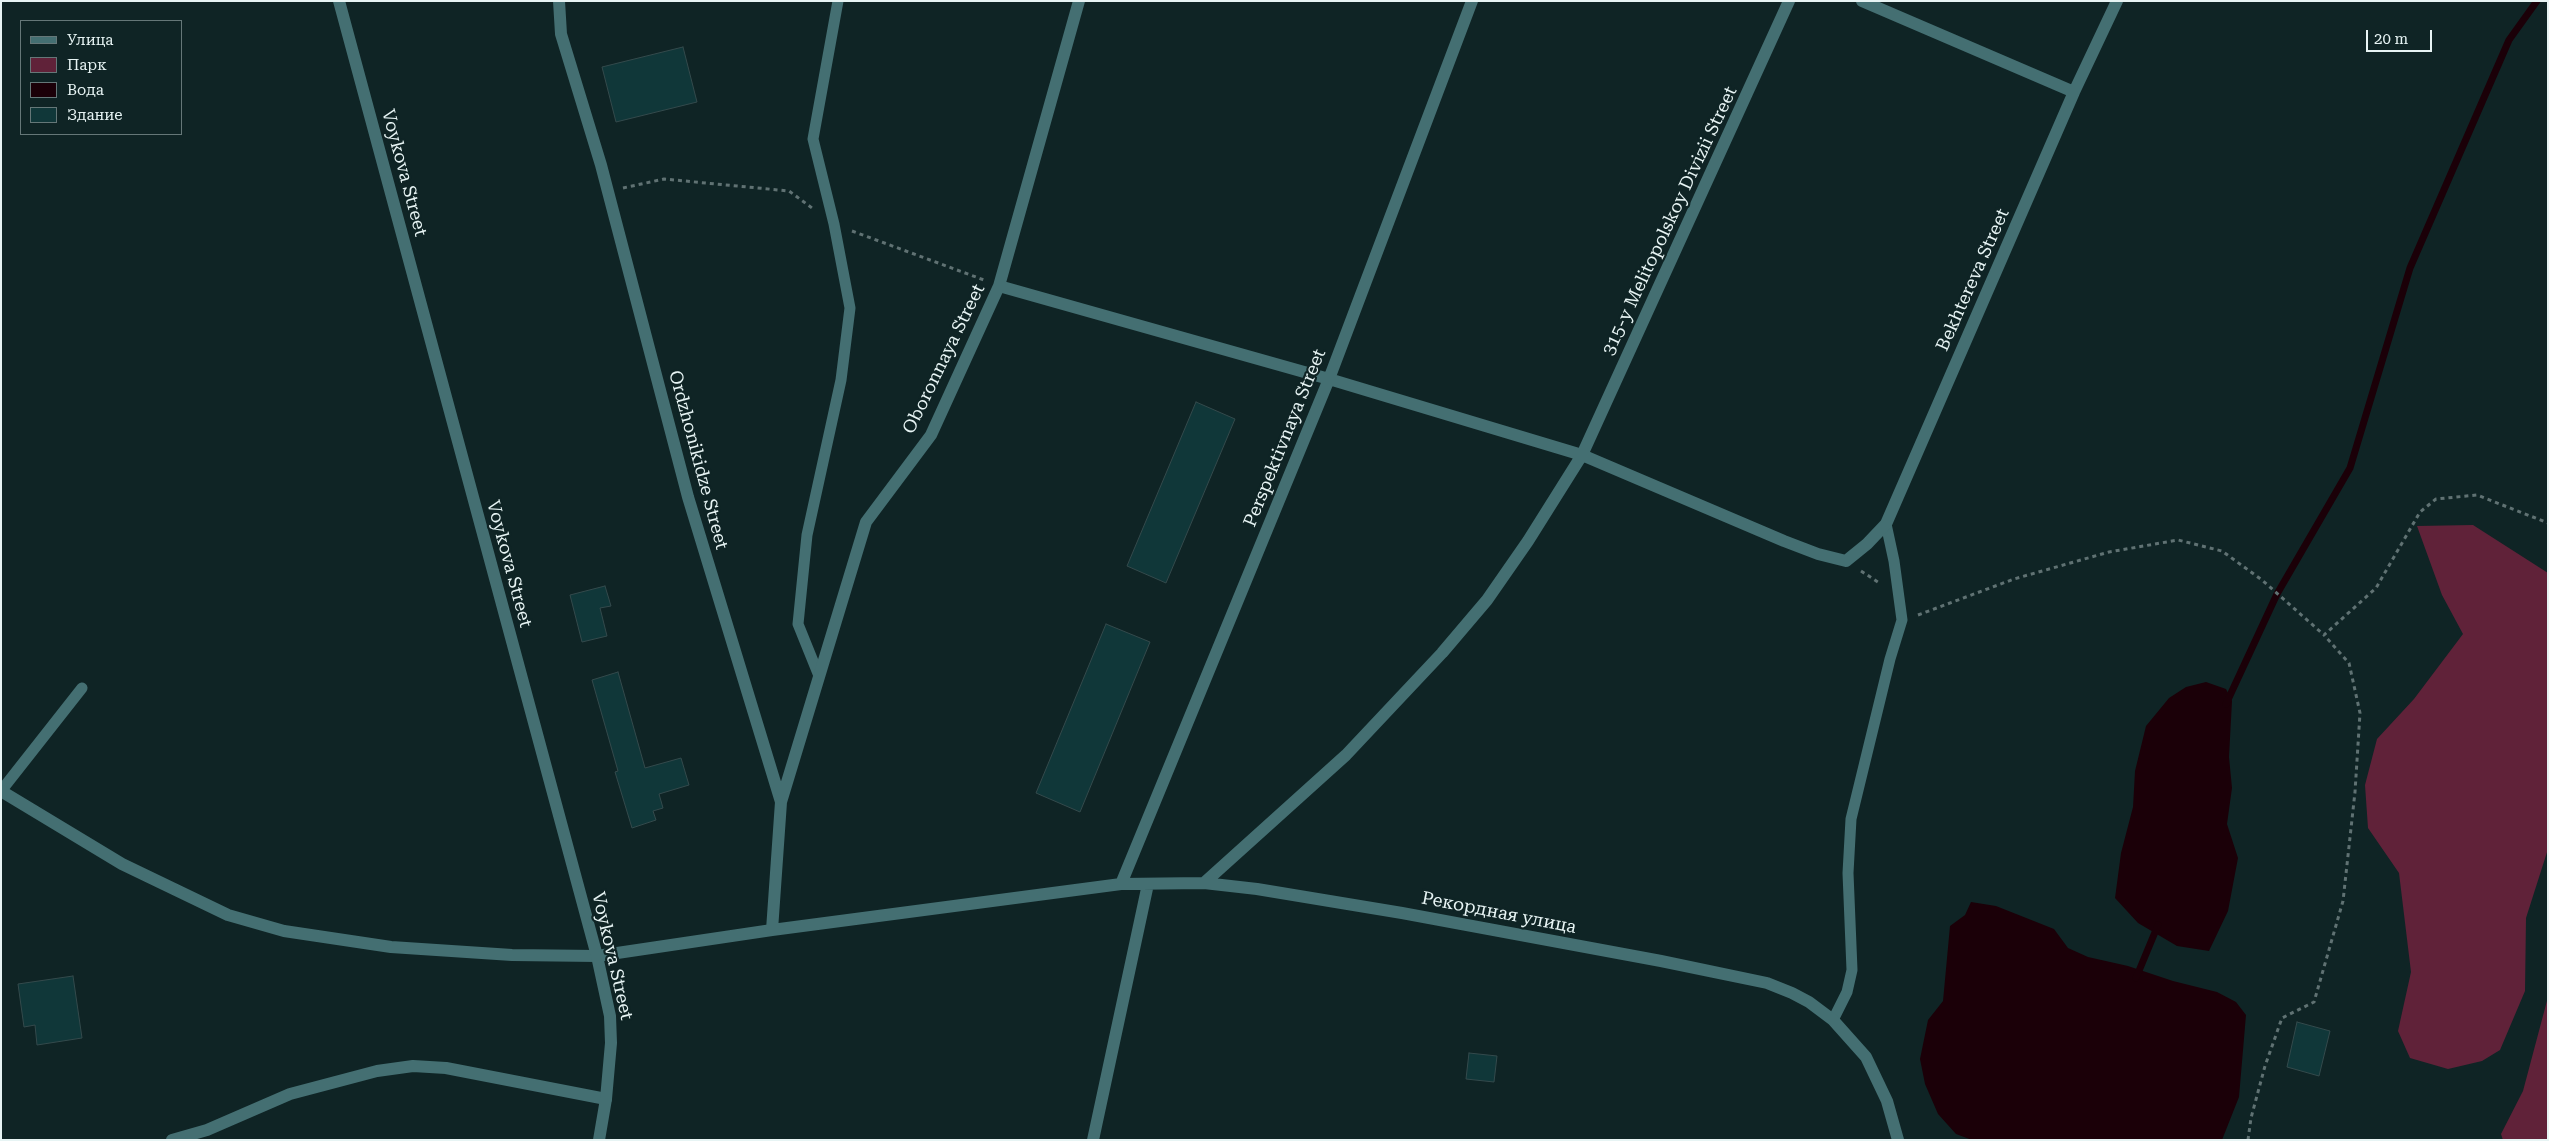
<!DOCTYPE html>
<meta charset="utf-8">
<style>
body{margin:0}
#map{position:relative;width:2549px;height:1141px;overflow:hidden;background:#0f2425;font-family:"Roboto Serif",serif}
canvas{display:block}
.frame{position:absolute;inset:0;border:2px solid #e7f4f4;pointer-events:none}
.legend{position:absolute;left:20px;top:20px;width:162px;height:115px;box-sizing:border-box;background:#0f2425;border:1px solid #657778;margin:0;padding:6px 9px;list-style:none;font-size:15px;color:#e7f4f4}
.legend li{display:flex;align-items:center;gap:10px;height:25px}
.legend b{width:25px;border:1px solid #657778}
.scale{position:absolute;left:2366px;top:30px;width:66px;height:22px;box-sizing:border-box;border:2px solid #e7f4f4;border-top:0;padding-left:6px;font-size:15px;line-height:18px;white-space:nowrap;color:#e7f4f4;-webkit-text-stroke:4px #0f2425;paint-order:stroke}
</style>
<div id="map">
<canvas width="2549" height="1141"></canvas>
<div class="frame"></div>
<ul class="legend">
<li><b style="height:6px;background:#446f72"></b>Улица</li>
<li><b style="height:14px;background:#602239"></b>Парк</li>
<li><b style="height:14px;background:#1b0008"></b>Вода</li>
<li><b style="height:14px;background:#103739"></b>Здание</li>
</ul>
<div class="scale">20 m</div>
</div>
<script>
const c = document.querySelector('canvas').getContext('2d');
c.lineJoin = 'round';
function fillPath(path, color) {
  c.fillStyle = color;
  c.fill(path, 'evenodd');
}
function shape(rows) {
  const path = new Path2D();
  for (const r of rows) {
    path.moveTo(r[0], r[1]);
    for (let i = 2; i < r.length; i += 2) path.lineTo(r[i], r[i + 1]);
  }
  return path;
}
function stroke(path, color, width, dash) {
  c.strokeStyle = color;
  c.lineWidth = width;
  c.lineCap = dash ? 'butt' : 'round';
  c.setLineDash(dash || []);
  c.stroke(path);
}
function label(font, color, halo, rows, align = 'center') {
  c.font = font + ' "Roboto Serif",serif';
  c.lineWidth = 4.5;
  c.setLineDash([]);
  c.textBaseline = 'middle';
  c.strokeStyle = halo;
  c.fillStyle = color;
  for (const [text, x, y, turn = 0] of rows) {
    c.save();
    c.translate(x, y);
    c.rotate((+turn || 0) * Math.PI / 180);
    c.textAlign = isNaN(turn) ? turn : align;
    if (halo) c.strokeText(text, 0, 0);
    c.fillText(text, 0, 0);
    c.restore();
  }
}
fillPath(shape([
 [2473,525,2548,573,2548,849,2526,918,2525,991,2500,1050,2482,1061,2448,1069,2410,1058,2398,1031,2411,972,2399,873,2368,828,2365,785,2377,739,2414,699,2463,634,2442,595,2417,526],
 [2548,997,2548,1140,2503,1140,2501,1134,2523,1091]
]), '#602239');
fillPath(shape([
 [2206,682,2226,689,2232,701,2229,757,2232,788,2227,824,2238,858,2228,911,2209,951,2177,946,2138,923,2115,898,2121,853,2133,807,2135,771,2146,726,2169,698,2186,687],
 [1971,902,1996,906,2054,929,2068,948,2088,957,2128,966,2173,981,2217,992,2236,1002,2246,1015,2239,1097,2222,1140,1972,1140,1956,1134,1938,1114,1925,1084,1920,1059,1928,1020,1943,1001,1950,926,1965,915]
]), '#1b0008');
stroke(shape([
 [2226,704,2277,594,2350,468,2410,268,2509,40,2537,1],
 [2136,978,2158,925]
]), '#1b0008', 7);
const building = shape([
 [683,47,697,102,616,122,602,67,683,47],
 [1196,402,1235,419,1166,583,1127,566,1196,402],
 [605,586,611,606,600,608,607,636,582,642,570,595,605,586],
 [1106,624,1150,642,1080,812,1036,793,1106,624],
 [618,672,645,768,681,758,689,785,659,794,663,808,653,811,656,820,632,828,615,772,618,771,592,680,618,672],
 [73,976,82,1038,37,1045,35,1025,24,1027,18,984,73,976],
 [2297,1022,2330,1031,2319,1076,2287,1067,2297,1022],
 [1469,1053,1497,1056,1494,1082,1466,1079,1469,1053]
]);
fillPath(building, '#103739');
stroke(building, '#344a4c', 1);
stroke(shape([
 [623,188,664,179,789,191,812,208],
 [852,231,984,280],
 [1861,571,1881,584],
 [1918,615,2014,579,2109,552,2178,540,2222,551,2262,580,2324,635,2376,588,2420,512,2436,499,2477,495,2548,523],
 [2248,1140,2251,1118,2265,1066,2282,1018,2314,1002,2343,901,2355,792,2360,713,2349,663,2324,635]
]), '#607273', 3, [4, 4]);
stroke(shape([
 [819,676,798,624,807,535,841,380,850,308,834,224,813,139,838,1],
 [1,791,82,688],
 [1833,1020,1847,992,1852,970,1848,873,1851,819,1890,659,1902,620,1894,561,1886,524]
]), '#446f72', 11);
stroke(shape([
 [559,1,561,34,601,165,688,497,781,802,772,930],
 [1862,1,2074,92],
 [999,286,1329,379,1582,455,1784,541,1818,554,1846,561,1867,544,1886,524,2074,92,2117,1],
 [1,791,122,864,228,915,284,931,391,947,512,955,597,956,772,930,1121,884,1204,883,1257,889,1402,913,1661,961,1767,983,1792,993,1809,1002,1833,1020,1866,1057,1887,1101,1898,1140],
 [781,802,866,522,931,435,999,286,1079,1],
 [1204,883,1346,755,1442,653,1487,600,1528,541,1582,455,1789,1],
 [1121,884,1329,379,1472,1],
 [172,1140,207,1130,290,1094,377,1071,413,1066,446,1068,606,1099],
 [1093,1140,1148,884]
]), '#446f72', 12);
stroke(shape([
 [339,1,597,956,610,1016,611,1043,606,1099,599,1140]
]), '#446f72', 12);
label('18px', '#e7f4f4', '#0f2425', [
 ["Voykova Street",404,173,75],
 ["315-y Melitopolskoy Divizii Street",1670,221,-65],
 ["Bekhtereva Street",1973,280,-66],
 ["Oboronnaya Street",944,359,-64],
 ["Perspektivnaya Street",1285,438,-68],
 ["Ordzhonikidze Street",698,460,75],
 ["Voykova Street",509,564,75],
 ["Рекордная улица",1499,913,11],
 ["Voykova Street",612,956,77]
]);
</script>
